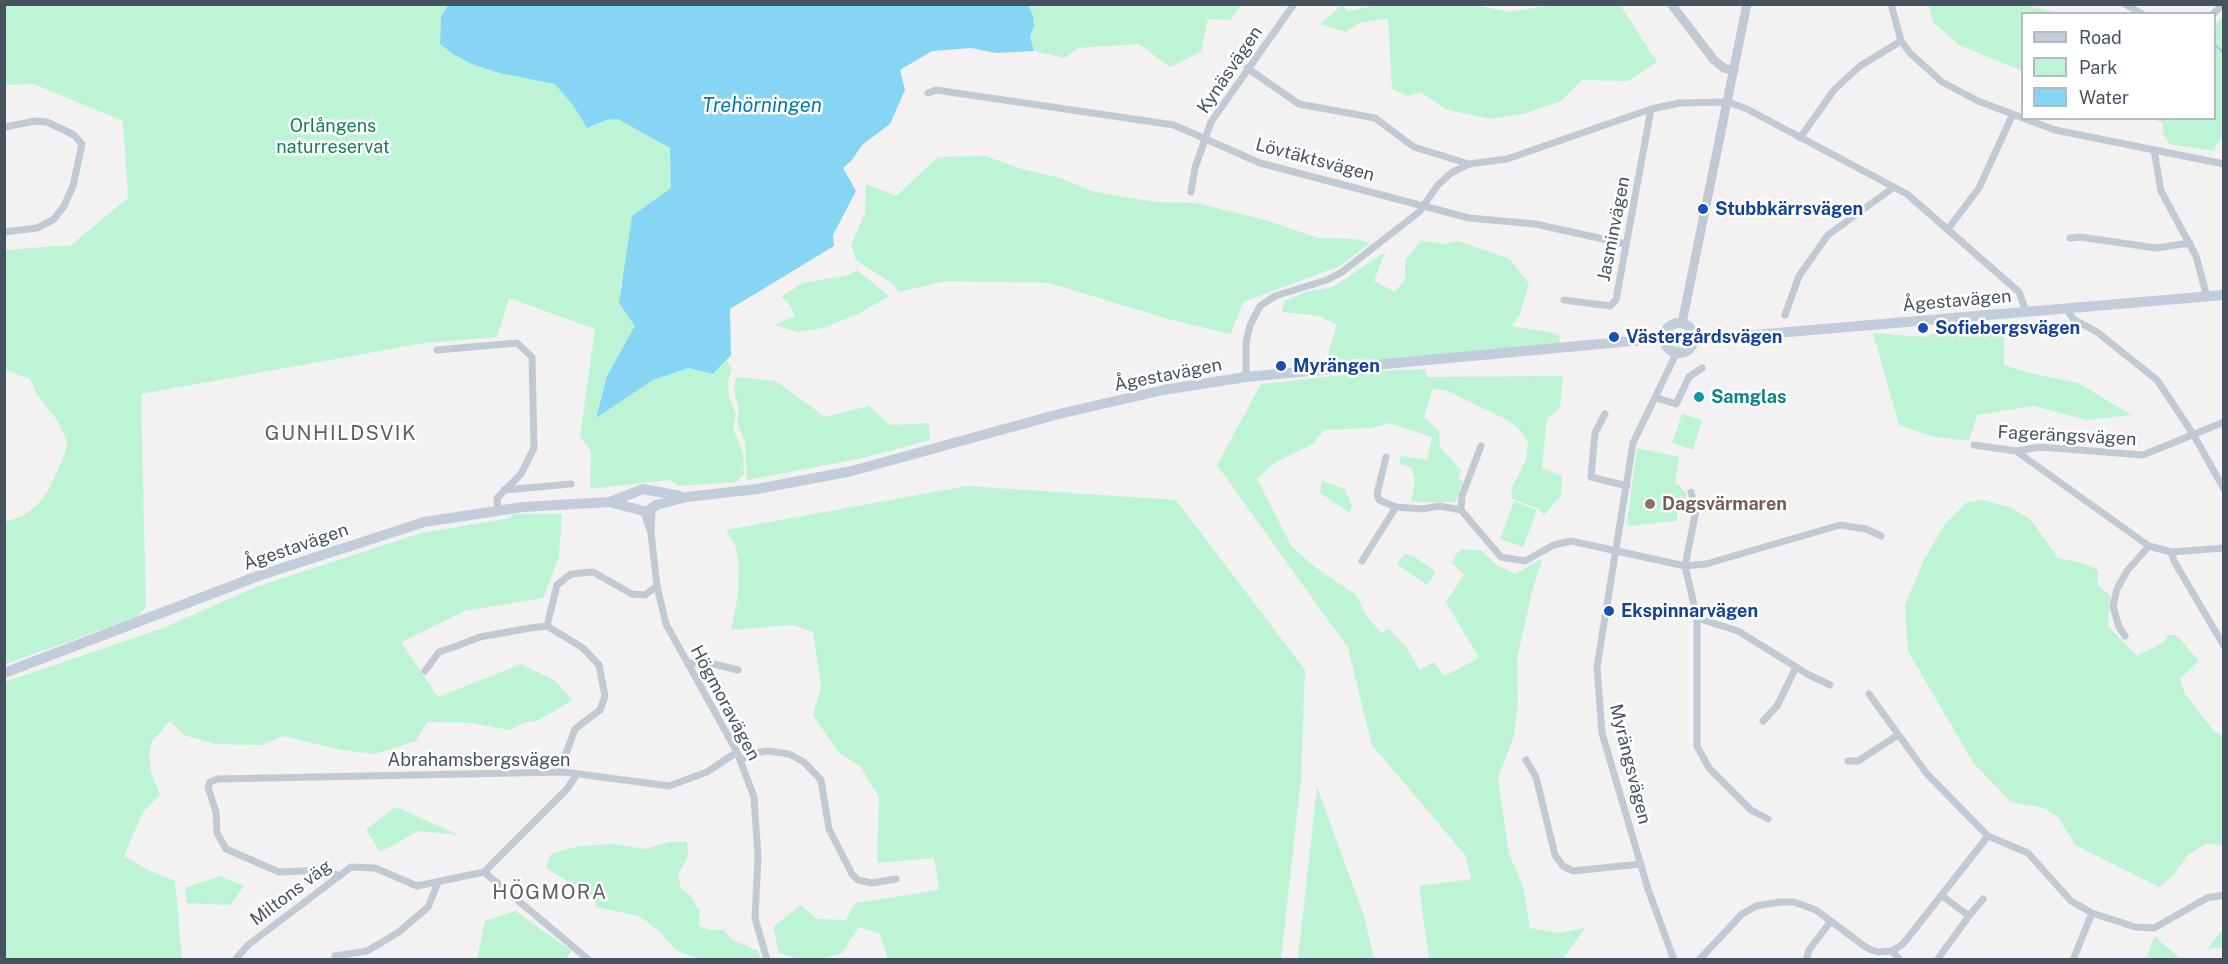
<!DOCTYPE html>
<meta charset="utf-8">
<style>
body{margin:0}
#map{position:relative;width:2228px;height:964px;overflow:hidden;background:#f3f1f1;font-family:"Public Sans",sans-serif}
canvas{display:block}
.frame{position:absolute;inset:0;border:6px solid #475260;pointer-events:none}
.legend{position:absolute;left:2021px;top:12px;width:195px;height:108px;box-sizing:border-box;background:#fff;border:2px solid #b5babf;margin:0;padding:8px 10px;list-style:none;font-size:18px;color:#475260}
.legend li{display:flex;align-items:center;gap:12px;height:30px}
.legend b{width:30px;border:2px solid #b5babf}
</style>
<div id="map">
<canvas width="2228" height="964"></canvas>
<div class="frame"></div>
<ul class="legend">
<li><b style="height:8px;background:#c2ccdb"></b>Road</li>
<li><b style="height:16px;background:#bdf4d6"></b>Park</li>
<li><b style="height:16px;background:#86d5f4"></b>Water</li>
</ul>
</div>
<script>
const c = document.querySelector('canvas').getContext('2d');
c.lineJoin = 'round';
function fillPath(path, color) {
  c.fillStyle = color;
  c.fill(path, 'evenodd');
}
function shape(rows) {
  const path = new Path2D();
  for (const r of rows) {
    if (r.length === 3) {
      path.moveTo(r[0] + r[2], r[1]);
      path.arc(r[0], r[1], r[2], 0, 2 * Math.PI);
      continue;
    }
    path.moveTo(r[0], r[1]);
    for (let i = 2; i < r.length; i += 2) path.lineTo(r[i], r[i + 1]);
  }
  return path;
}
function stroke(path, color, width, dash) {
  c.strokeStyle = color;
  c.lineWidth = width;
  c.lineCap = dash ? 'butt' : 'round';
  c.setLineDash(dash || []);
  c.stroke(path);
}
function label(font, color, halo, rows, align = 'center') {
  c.font = font + ' "Public Sans",sans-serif';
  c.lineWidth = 5;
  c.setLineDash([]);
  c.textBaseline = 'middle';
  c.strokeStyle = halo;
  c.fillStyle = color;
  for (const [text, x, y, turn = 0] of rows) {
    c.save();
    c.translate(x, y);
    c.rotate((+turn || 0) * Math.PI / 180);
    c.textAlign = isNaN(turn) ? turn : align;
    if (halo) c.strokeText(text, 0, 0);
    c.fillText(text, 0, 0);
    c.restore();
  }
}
fillPath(shape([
 [1469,4,1510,12,1552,5,1620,5,1657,62,1628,81,1582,80,1561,101,1523,114,1491,119,1448,110,1420,92,1408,96,1392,89,1388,18,1359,23,1346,32,1320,24,1342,5,1348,11,1379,5],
 [5,5,448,5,441,17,440,44,545,76,606,120,618,119,651,133,672,146,672,188,632,216,626,266,620,288,636,327,607,376,596,417,653,380,689,368,713,374,727,360,732,369,728,381,729,397,736,414,733,428,743,454,744,474,736,482,679,486,669,480,590,489,591,452,580,436,595,329,509,298,497,337,424,343,141,394,146,607,135,618,5,664,5,522,23,516,38,504,48,491,62,461,68,443,57,420,38,396,30,379,5,370,5,250,71,245,128,198,123,121,34,84,5,85],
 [1028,5,1241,5,1230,20,1208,19,1201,52,1170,67,1139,44,1078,48,1065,58,1034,51,1030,37,1034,26],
 [1929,5,2022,5,2061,13,2022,14,2022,69,2020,70,1959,45,1933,22],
 [2223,17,2223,135,2213,151,2169,144,2163,133,2163,123,2152,119,2214,118,2215,24],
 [985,156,1022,169,1060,178,1095,192,1155,202,1196,203,1265,220,1318,238,1356,239,1370,243,1340,266,1243,302,1231,334,1172,320,1049,283,947,281,899,292,893,284,856,260,851,245,865,213,866,184,896,196,938,157],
 [1421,241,1445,244,1458,241,1510,259,1529,284,1520,314,1512,326,1559,334,1560,345,1344,363,1326,360,1337,325,1319,316,1282,312,1285,301,1305,292,1333,287,1385,252,1374,281,1395,292,1405,279,1405,260],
 [857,270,889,296,858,314,823,328,798,332,775,325,795,316,788,302,781,297,803,283,848,275],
 [2004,322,2004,365,2029,373,2078,383,2132,415,2087,420,2034,406,1977,415,1969,441,1931,436,1899,425,1873,333,1925,337,1949,328],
 [1680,339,9],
 [1425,369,1428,377,1563,376,1560,408,1547,419,1542,468,1562,476,1561,495,1544,515,1539,509,1511,498,1512,487,1526,460,1528,443,1521,431,1509,421,1448,391,1433,388,1424,417,1439,431,1440,447,1461,470,1458,479,1463,481,1456,502,1411,502,1415,480,1411,467,1399,464,1401,456,1427,460,1432,437,1389,423,1372,428,1324,430,1313,444,1274,463,1257,479,1292,547,1315,567,1356,595,1366,615,1381,633,1389,629,1407,648,1419,670,1434,662,1444,676,1479,658,1446,602,1464,575,1452,563,1456,554,1463,549,1482,551,1497,565,1515,574,1543,558,1533,587,1517,659,1518,702,1514,736,1498,778,1509,854,1523,886,1530,928,1558,933,1585,928,1563,959,1429,959,1419,886,1471,879,1466,856,1372,745,1348,648,1217,465,1261,384,1378,371],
 [736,377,776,381,825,417,869,406,890,425,929,423,930,440,863,458,747,480,745,443,737,422,739,408,734,390],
 [1682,414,1702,420,1693,450,1672,443],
 [1637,448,1679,457,1675,484,1680,486,1686,494,1685,500,1677,505,1677,521,1629,526,1627,522],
 [1322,481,1345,489,1352,505,1350,513,1320,493],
 [967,486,1176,500,1305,670,1301,778,1281,959,888,959,880,934,859,927,842,953,817,960,798,959,779,953,773,927,801,905,817,919,846,920,855,903,939,890,934,858,877,863,879,797,860,766,839,753,813,715,821,687,813,632,792,625,731,630,738,595,739,564,735,545,726,530],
 [1983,500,2012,508,2031,520,2058,558,2086,564,2098,570,2098,586,2110,595,2108,626,2137,656,2164,642,2168,635,2173,635,2178,637,2199,661,2180,679,2185,694,2214,731,2223,736,2223,845,2205,844,2187,856,2173,876,2159,887,2075,845,2058,817,2044,808,2011,802,1974,764,1908,651,1905,605,1924,560,1945,524,1967,502],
 [1514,501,1537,510,1523,547,1500,539],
 [514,514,562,514,559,557,543,598,465,611,401,642,438,697,521,664,554,680,573,700,537,721,526,722,509,730,472,723,427,722,416,741,375,754,342,750,283,736,262,745,215,744,184,735,170,721,152,741,149,756,151,772,160,795,143,812,124,856,150,871,175,881,182,959,5,959,5,682,163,628,256,587,421,533,510,518],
 [1404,554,1412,555,1436,572,1427,585,1397,564],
 [1317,787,1364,916,1374,959,1298,959],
 [396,807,459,835,419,831,380,852,366,829],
 [669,842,687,842,688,856,678,875,681,889,690,895,700,911,699,926,710,930,724,930,731,939,758,951,761,959,698,959,676,950,658,930,639,916,596,907,594,898,546,868,551,854,579,846,614,844,645,849],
 [220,876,244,886,230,905,187,903,185,888],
 [515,911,572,951,566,959,477,959,485,921],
 [2223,929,2223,947,2208,949,2214,940],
 [2155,936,2180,959,2146,959]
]), '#bdf4d6');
fillPath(shape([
 [1028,4,1033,16,1034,26,1030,37,1034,51,996,53,971,48,932,51,900,70,905,90,890,124,862,145,852,160,843,168,856,191,833,235,834,246,730,309,731,355,713,374,689,368,653,380,596,418,607,376,635,326,619,303,632,216,671,188,670,148,618,119,606,120,587,128,573,105,555,84,500,73,472,64,453,54,440,44,441,17,448,5]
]), '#86d5f4');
stroke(shape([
 [2214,44,2224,53]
]), '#86d5f4', 2);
stroke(shape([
 [1891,4,1901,41,1910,53,1942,82,1978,101,2055,130,2224,164],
 [2125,4,2142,14],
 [2213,14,2223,4],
 [1247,68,1299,104,1375,118,1414,147,1469,164],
 [928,93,936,90,1174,125,1260,163,1469,218,1535,224,1626,244],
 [4,127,36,121,47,122,74,135,82,144,73,186,64,206,53,220,37,228,4,232],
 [1800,138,1834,90,1860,66,1901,41],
 [2154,150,2161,191,2196,256,2207,297],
 [1191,192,1195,168,1211,122,1294,4],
 [1948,229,1979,188,2012,116],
 [2070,238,2080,237,2156,248,2190,243],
 [1564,300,1610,306,1616,300,1651,109],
 [2067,309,2073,319,2097,332,2157,380,2193,434,2224,489],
 [1785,315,1799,276,1828,235,1894,187],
 [437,350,517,343,532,357,534,448,521,474,497,498,498,511],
 [1246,377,1246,343,1250,325,1260,306,1275,296,1327,280,1342,272,1419,212,1437,186,1451,173,1469,164,1507,159,1651,109,1680,103,1728,102,1747,109,1907,194,2019,292,2024,306],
 [1657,398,1676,404,1689,377,1702,368],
 [1605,414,1595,433,1591,477,1627,486],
 [1974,445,2016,451,2040,447,2143,455,2224,422],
 [2016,451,2149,546,2171,552,2224,548],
 [1386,457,1377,494,1379,500,1396,507],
 [504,490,571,484],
 [1691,492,1696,510,1685,566,1697,618,1697,746,1709,768,1751,810,1768,819],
 [1461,510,1462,496,1481,446],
 [644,512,651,533,652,511],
 [651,533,657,586,666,624,737,752,754,797,758,857,755,918,767,960],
 [2171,552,2174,561,2224,646],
 [1362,561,1396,507,1423,509,1439,506,1461,510,1501,557,1525,561,1554,545,1571,541,1685,566,1706,564,1840,525,1866,529,1881,536],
 [1697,618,1738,631,1809,675,1830,685],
 [547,626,557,585,571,574,593,572,632,594,645,595,657,586],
 [2125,636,2119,627,2113,606,2117,589,2127,571,2149,546],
 [688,664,702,661,738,670],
 [425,671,439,652,454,647,480,637,530,628,547,626,583,648,599,665,605,696,600,710,575,729,559,772],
 [1869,694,1927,774,1988,836,2028,853,2071,901,2092,913,2135,927,2154,928,2207,898,2224,895],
 [1763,721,1777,706,1796,667],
 [741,760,754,753,768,751,789,754,804,762,821,780,829,829,852,874,858,880,872,883,896,879],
 [1526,760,1536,777,1555,855,1563,866,1573,871,1641,864],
 [1848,761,1858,761,1898,735],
 [484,872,589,960],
 [339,876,326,870,279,872,226,849,217,833,216,812,208,787,210,782,218,779,564,772,669,786,707,772,737,752],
 [1969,916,1983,899],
 [1892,951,1900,960],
 [335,956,367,951,399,932,428,907,438,883],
 [235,960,248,945,351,867,375,868,417,886,484,872,567,789,577,774],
 [1674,960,1648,889,1602,733,1597,667,1633,443,1677,352],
 [1699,960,1742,914,1756,906,1780,902,1794,902,1816,910,1867,948,1878,952,1892,951,1903,944,1988,836],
 [1806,960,1809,950,1831,921],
 [1937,960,1969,916,1941,895],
 [2073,960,2092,913]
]), '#c1cad4', 7);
stroke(shape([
 [1671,4,1714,60,1724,68,1734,71],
 [1682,323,1747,4]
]), '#c1cad4', 9);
stroke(shape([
 [1679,338,15],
 [1694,340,2224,295],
 [610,502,647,512,656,505,687,497,757,489,852,471,1059,414,1163,390,1246,377,1664,338],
 [4,673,258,576,424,522,523,507,610,502,643,489,680,496]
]), '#c2ccdb', 10);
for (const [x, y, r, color] of [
 [1703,209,6,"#1a4fb4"],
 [1923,328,6,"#1a4fb4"],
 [1614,337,6,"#1a4fb4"],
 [1281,366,6,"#1a4fb4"],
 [1699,397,6,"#0f9aa8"],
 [1650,504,6,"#8d6e63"],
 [1609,611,6,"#1a4fb4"]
]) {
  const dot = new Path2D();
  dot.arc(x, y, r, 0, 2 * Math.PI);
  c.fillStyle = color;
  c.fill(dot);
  stroke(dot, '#fff', 2);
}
label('18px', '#475260', '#fff', [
 ["Kynäsvägen",1230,70,-56],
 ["Lövtäktsvägen",1315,160,15],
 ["Jasminvägen",1614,229,-79],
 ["Ågestavägen",1957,301,-5],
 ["Ågestavägen",1168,375,-11],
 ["Fagerängsvägen",2067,436,3],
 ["Ågestavägen",296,547,-19],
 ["Högmoravägen",725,703,62],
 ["Abrahamsbergsvägen",479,760],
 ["Myrängsvägen",1630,764,76],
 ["Miltons väg",291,893,-37]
]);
label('18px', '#0f8452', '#fff', [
 ["Orlångens",333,126],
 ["naturreservat",333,147]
]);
label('bold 18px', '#164399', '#fff', [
 ["Stubbkärrsvägen",1715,209],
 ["Sofiebergsvägen",1935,328],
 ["Västergårdsvägen",1626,337],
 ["Myrängen",1293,366],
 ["Ekspinnarvägen",1621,611]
], 'left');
label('bold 18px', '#0d838f', '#fff', [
 ["Samglas",1711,397]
], 'left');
label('bold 18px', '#785e54', '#fff', [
 ["Dagsvärmaren",1662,504]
], 'left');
label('italic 20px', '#027aa9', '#fff', [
 ["Trehörningen",762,106]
]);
c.letterSpacing = '1.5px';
label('20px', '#5d6067', '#fff', [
 ["GUNHILDSVIK",341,434],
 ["HÖGMORA",550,893]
]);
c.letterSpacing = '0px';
</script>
